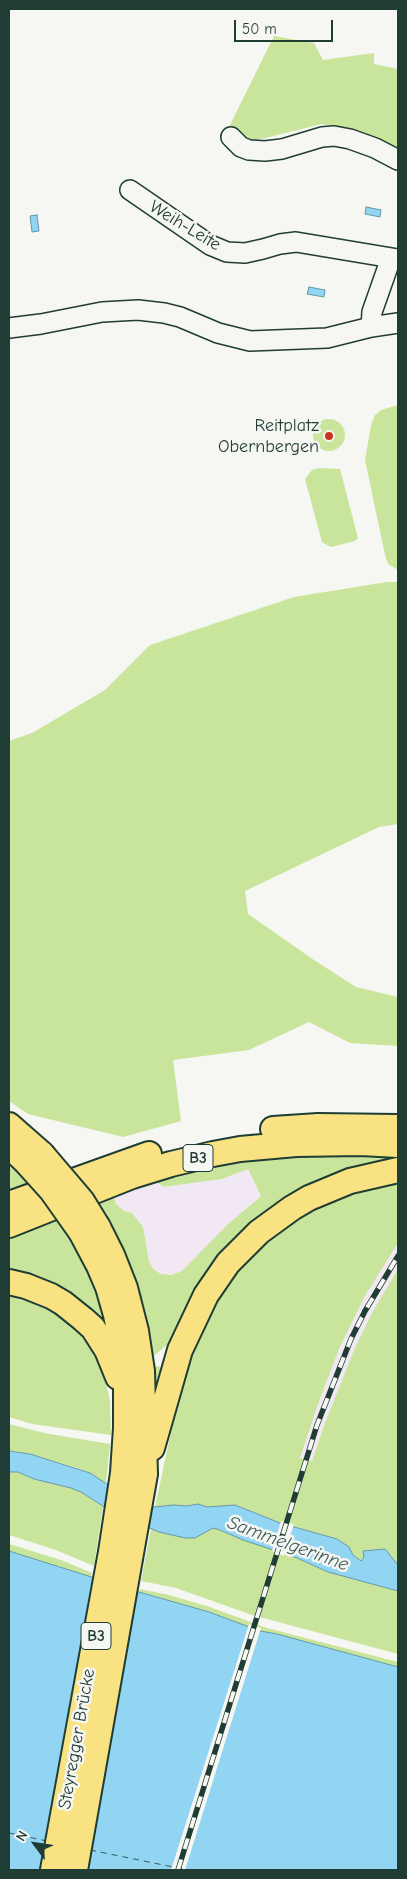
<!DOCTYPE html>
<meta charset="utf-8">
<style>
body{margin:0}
#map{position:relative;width:407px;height:1879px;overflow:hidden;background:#f6f6f2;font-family:"Comic Neue",sans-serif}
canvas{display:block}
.frame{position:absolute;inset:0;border:10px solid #1f3d34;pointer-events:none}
.north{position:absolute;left:10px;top:1819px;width:50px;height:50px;-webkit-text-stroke:4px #f6f6f2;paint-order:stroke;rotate:301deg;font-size:14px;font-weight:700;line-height:20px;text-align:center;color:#1f3d34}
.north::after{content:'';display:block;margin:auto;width:18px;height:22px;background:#1f3d34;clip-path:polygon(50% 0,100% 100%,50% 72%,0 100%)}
.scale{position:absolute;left:234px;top:20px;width:99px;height:22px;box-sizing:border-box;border:2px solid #1f3d34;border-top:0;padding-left:6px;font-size:15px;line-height:18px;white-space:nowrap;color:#1f3d34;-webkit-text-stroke:4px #f6f6f2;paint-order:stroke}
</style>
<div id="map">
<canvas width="407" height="1879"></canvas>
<div class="frame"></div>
<div class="north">N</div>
<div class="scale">50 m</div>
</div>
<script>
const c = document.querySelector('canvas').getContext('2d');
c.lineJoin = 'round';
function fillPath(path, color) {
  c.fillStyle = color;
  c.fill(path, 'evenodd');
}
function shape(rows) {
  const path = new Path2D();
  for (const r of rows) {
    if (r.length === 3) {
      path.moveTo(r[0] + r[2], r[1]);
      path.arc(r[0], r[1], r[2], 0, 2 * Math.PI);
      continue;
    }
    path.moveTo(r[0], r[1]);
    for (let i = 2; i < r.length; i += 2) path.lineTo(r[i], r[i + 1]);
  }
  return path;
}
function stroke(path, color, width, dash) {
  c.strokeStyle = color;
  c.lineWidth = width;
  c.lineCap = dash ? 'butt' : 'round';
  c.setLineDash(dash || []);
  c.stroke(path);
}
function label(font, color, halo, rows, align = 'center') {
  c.font = font + ' "Comic Neue",sans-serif';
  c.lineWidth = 5;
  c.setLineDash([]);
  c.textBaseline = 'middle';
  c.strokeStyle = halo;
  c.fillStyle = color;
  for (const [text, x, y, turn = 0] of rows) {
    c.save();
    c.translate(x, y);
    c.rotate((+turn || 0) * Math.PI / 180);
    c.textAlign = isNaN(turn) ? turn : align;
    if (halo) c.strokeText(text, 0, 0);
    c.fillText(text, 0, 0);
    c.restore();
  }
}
fillPath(shape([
 [248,1169,261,1196,251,1203,182,1271,171,1275,161,1274,153,1270,149,1261,143,1227,132,1213,124,1211,116,1204,112,1192,154,1177,157,1184,163,1187,222,1179],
 [398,1243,398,1269,373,1311,354,1350,325,1423,312,1462,300,1458,318,1404,340,1347,365,1296]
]), '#f2e8f4');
fillPath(shape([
 [274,36,314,43,323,60,374,53,374,64,398,69,398,154,368,136,322,124,253,141,229,127],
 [398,405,398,570,388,564,385,555,365,460,371,425,375,415,381,410],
 [329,435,16],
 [319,468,340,469,358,538,355,541,331,547,322,542,305,479,312,470],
 [387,582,398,582,398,824,379,827,245,891,248,914,314,960,356,987,398,997,398,1046,350,1043,309,1022,249,1050,173,1060,181,1121,123,1137,28,1114,9,1101,9,741,32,733,105,690,150,645,294,597],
 [398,1150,398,1163,303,1193,172,1341,151,1358,95,1201,112,1192,116,1204,124,1211,132,1213,143,1227,149,1261,153,1269,161,1274,171,1275,182,1271,227,1225,261,1196,248,1169,222,1179,163,1187,155,1181,236,1159],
 [9,1162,20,1174,31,1183,9,1192],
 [398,1176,398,1243,365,1296,340,1347,318,1404,300,1458,312,1461,325,1423,354,1350,373,1311,398,1269,398,1565,385,1549,363,1551,364,1557,361,1561,353,1555,349,1547,337,1539,280,1523,235,1505,207,1507,198,1504,187,1506,173,1505,155,1507,177,1405,183,1365,214,1294,292,1214],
 [54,1213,88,1270,97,1290,109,1334,9,1276,9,1230],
 [9,1296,33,1303,59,1316,71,1325,89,1344,106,1383,110,1401,111,1435,32,1424,9,1417],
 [156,1366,167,1369,158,1386,154,1385,153,1371],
 [9,1424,44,1433,110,1444,106,1483,90,1473,77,1468,30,1454,9,1451],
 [9,1472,18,1472,34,1479,71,1488,81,1492,103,1507,94,1566,56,1550,9,1535],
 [214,1528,297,1558,328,1572,398,1591,398,1654,252,1615,176,1588,141,1581,151,1529,185,1538,195,1538],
 [9,1544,61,1560,92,1573,91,1577,9,1551],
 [140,1589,169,1595,207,1606,267,1628,398,1662,398,1667,277,1634,260,1631,209,1612,140,1592]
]), '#c9e59c');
const water = shape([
 [366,207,381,210,380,217,365,214,366,207],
 [37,215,39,231,32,232,30,216,37,215],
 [309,287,325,290,324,297,307,294,309,287],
 [9,1451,30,1454,90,1473,116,1490,145,1504,155,1507,173,1505,187,1506,198,1504,207,1507,235,1505,280,1523,337,1539,349,1547,353,1555,361,1561,364,1557,363,1551,385,1549,398,1565,398,1591,328,1572,297,1558,243,1540,220,1530,213,1528,195,1538,185,1538,159,1532,112,1512,81,1492,71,1488,34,1479,18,1472,9,1472,9,1451],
 [9,1551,139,1592,209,1612,260,1631,277,1634,398,1667,398,1870,9,1870,9,1551]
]);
fillPath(water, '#91d5f3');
stroke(water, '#6398a7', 1);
fillPath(shape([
 [281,1521,294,1524,284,1556,272,1551],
 [249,1624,261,1628,185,1870,171,1870]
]), '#f6f6f2');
stroke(shape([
 [9,1833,47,1841],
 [90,1850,188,1870]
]), '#365b5a', 1, [6, 5]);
const minor = shape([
 [231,137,241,147,249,150,265,151,282,149,322,137,334,136,350,139,375,148,398,160],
 [130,190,210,245,227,252,245,253,263,249,280,244,296,242,398,259],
 [371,327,372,312,391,258],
 [9,328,41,324,102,312,138,310,164,313,180,317,218,333,250,341,327,338,371,327,398,323]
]);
const major = shape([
 [9,1125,42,1154],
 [273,1129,318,1126,398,1127],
 [9,1146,25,1161],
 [9,1204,149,1154],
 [9,1225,132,1176,171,1164,213,1154,240,1149,296,1144,361,1143,398,1145],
 [9,1282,26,1286,51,1296,63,1303,83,1319,93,1328,107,1350,118,1377],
 [152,1448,180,1350,206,1295,228,1263,259,1232,292,1208,309,1198,350,1181,398,1170],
 [53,1870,111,1552,123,1473,126,1428,126,1364,116,1315,108,1287,99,1266,81,1232],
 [75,1870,145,1474,142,1371,136,1331,125,1288,112,1255,98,1227]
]);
stroke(minor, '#1f3d34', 22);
stroke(major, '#1f3d34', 28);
stroke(minor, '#f6f6f2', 19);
stroke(major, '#f8e281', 24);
const rail = shape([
 [178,1870,317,1425,351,1339,365,1311,398,1256]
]);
stroke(rail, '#1f3d34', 5.5);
stroke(rail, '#f6f6f2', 4, [11]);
const majorBridge = shape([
 [42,1154,82,1201,98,1227],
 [25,1161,52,1191,81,1232]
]);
stroke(majorBridge, '#1f3d34', 28, []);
stroke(majorBridge, '#f8e281', 24);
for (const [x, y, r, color] of [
 [329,436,5,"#c8321e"]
]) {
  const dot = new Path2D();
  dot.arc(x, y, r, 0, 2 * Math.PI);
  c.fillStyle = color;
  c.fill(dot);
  stroke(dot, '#f6f6f2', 2);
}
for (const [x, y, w] of [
 [198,1158,30],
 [96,1636,30]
]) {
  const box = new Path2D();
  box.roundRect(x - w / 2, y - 13.5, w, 27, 4);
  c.fillStyle = '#f6f6f2';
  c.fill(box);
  stroke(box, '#1f3d34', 1);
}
label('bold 16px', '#1f3d34', null, [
 ["B3",198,1158],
 ["B3",96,1636]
]);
label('18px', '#1f3d34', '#f6f6f2', [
 ["Weih-Leite",185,226,31],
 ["Steyregger Brücke",77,1739,-80]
]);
label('18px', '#1f3d34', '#f6f6f2', [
 ["Reitplatz",319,426],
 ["Obernbergen",319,447]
], 'right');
label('italic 19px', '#365b5a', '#f6f6f2', [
 ["Sammelgerinne",288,1544,20]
]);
</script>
